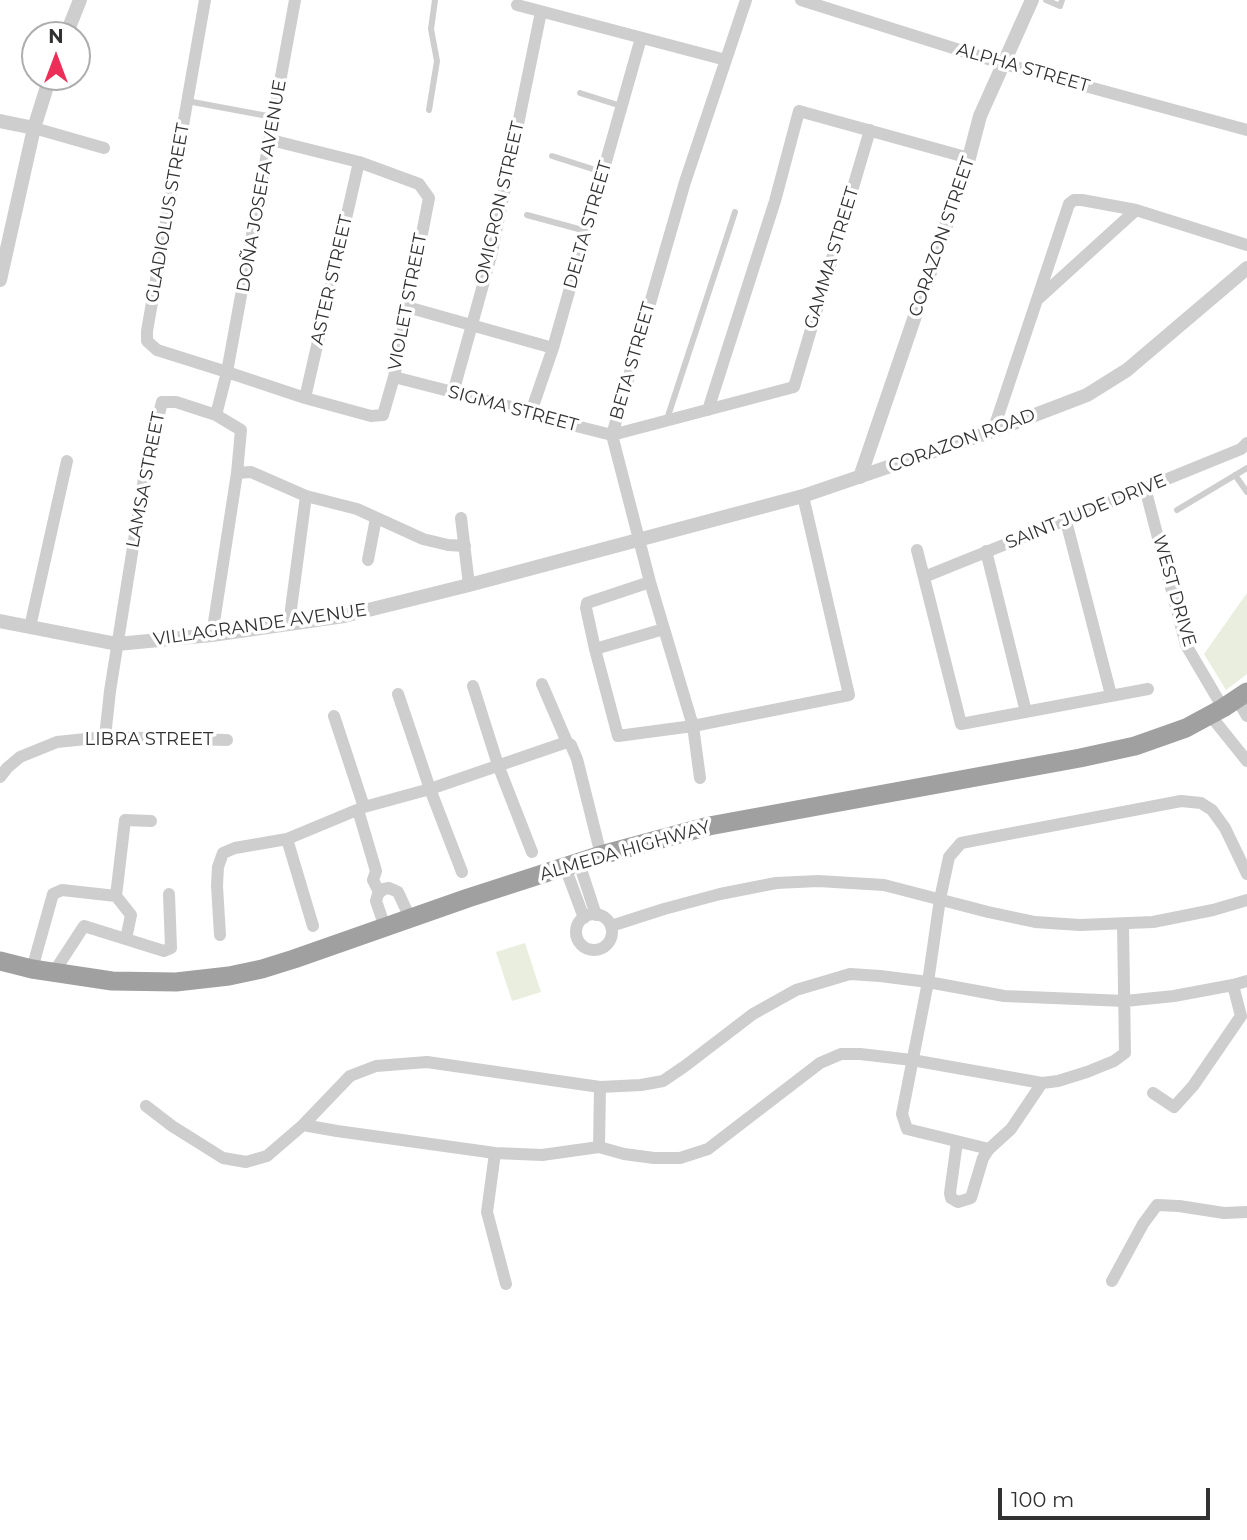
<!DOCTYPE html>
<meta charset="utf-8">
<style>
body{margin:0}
#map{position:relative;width:1247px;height:1540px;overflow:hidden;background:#fff;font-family:Montserrat,sans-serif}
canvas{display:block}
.north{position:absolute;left:21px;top:21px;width:70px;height:70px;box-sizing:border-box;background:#fff;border:2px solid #adadad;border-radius:50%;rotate:0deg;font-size:19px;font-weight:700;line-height:28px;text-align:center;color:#313131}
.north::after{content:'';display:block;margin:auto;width:24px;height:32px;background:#ec2e59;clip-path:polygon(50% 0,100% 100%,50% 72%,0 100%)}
.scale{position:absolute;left:998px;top:1488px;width:212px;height:32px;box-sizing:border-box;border:4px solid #313131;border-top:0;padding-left:9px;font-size:21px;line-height:24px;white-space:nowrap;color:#313131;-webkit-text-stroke:5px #fff;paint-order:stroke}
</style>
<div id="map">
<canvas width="1247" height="1540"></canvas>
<div class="north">N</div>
<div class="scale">100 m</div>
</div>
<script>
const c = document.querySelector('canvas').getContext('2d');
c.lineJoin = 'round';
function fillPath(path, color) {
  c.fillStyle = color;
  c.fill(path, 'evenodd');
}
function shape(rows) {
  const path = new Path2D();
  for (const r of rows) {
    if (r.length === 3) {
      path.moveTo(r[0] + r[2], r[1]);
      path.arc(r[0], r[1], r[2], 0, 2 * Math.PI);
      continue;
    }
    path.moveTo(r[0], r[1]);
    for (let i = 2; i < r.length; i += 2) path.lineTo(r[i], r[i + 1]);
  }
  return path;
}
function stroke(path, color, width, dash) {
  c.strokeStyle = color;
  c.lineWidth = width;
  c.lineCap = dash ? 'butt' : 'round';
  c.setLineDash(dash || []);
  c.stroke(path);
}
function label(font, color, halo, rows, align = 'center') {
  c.font = font + ' Montserrat,sans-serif';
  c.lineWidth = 7;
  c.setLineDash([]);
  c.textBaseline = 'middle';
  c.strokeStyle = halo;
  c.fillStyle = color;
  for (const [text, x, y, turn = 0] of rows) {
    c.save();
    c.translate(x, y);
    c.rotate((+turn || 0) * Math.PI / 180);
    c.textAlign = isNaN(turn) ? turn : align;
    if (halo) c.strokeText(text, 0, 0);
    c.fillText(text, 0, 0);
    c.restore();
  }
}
fillPath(shape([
 [1247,593,1247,674,1226,690,1204,654],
 [525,943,541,992,512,1001,496,952]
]), '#e9eede');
stroke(shape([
 [1046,0,1060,6,1062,0],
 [580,93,621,106],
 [187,101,273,117],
 [429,110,437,61,431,29,435,0],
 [552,156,602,172],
 [527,215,586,231],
 [667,419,735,212],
 [1235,475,1247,492],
 [1177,510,1247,468]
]), '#cecece', 6);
stroke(shape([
 [205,0,147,331,147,341,157,350,227,372,305,398,371,416,383,415,394,377,429,198,419,184,359,162,271,140],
 [801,0,1004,64,1247,130],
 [517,5,726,60],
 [34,128,104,148],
 [1038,299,1136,210],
 [407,307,553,348],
 [394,377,531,412,572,425,612,435,794,387,870,130],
 [453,393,491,256,541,12],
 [305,398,359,162],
 [708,410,775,201,799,111,969,158],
 [531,412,553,348,641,38],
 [216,415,227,372,295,0],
 [993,431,1069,204,1074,200,1082,200,1136,210,1247,245],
 [1145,488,1186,645,1223,708],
 [461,518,469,585],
 [1066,521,1111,695],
 [917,550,961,724,1148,689],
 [986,551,1026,712],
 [368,560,376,518],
 [924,577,1145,488,1241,449,1247,443],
 [650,582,587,603,586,608,595,649,618,736,693,726,849,695,803,496],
 [289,624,306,496],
 [30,627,67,461],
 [212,635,237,473,251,472,306,496,357,509,423,539,448,545,465,546],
 [595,649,664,629],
 [542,684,567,742],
 [473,686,498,765,532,852],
 [398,694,430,789,462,872],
 [1237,699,1247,716],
 [1210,715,1247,761],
 [334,716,364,807],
 [105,737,110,691,145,472,162,402,176,402,216,415,241,430,237,473],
 [0,777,7,768,20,757,57,742,105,737,227,740],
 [700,778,693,726,650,582,612,435,685,182,746,0],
 [358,810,376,871,373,880,379,892],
 [287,839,313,926],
 [579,863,596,915],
 [565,867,584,918],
 [116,896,131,915,126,939],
 [594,932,18],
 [611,926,664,909,720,894,776,883,818,881,884,885,988,912,1035,922,1080,925,1153,922,1213,910,1247,900],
 [385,927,376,901,378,894,384,889,389,888,398,892,410,918],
 [220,935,217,886,218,867,223,853,235,848,287,839,364,807,430,789,567,742,571,745,577,759,601,855],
 [32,969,53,894,62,890,116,896,125,820,151,821],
 [54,972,84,926,164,951,171,948,169,894],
 [1153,1093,1174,1107,1193,1086,1241,1016,1233,985],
 [146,1106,172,1126,223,1158,246,1162,267,1156,303,1125,350,1076,376,1066,427,1062,600,1087,641,1085,663,1081,685,1066,753,1014,796,990,850,974,880,976,928,982,1004,996,1125,1001,1174,996,1233,985,1247,981],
 [303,1125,337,1131,495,1153,542,1155,599,1147,624,1154,654,1158,680,1158,708,1149,820,1063,841,1054,860,1054,912,1060,1042,1083,1058,1081,1087,1072,1114,1061,1125,1053,1123,924],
 [957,1142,950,1193,951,1198,958,1202,971,1198,983,1158,989,1149,1011,1129,1042,1083],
 [599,1147,600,1087],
 [989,1149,907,1129,902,1114,928,982,940,899,949,857,961,843,1181,801,1201,803,1212,810,1225,828,1247,874],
 [495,1153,487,1212,506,1284],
 [1112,1281,1143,1224,1157,1205,1179,1206,1224,1213,1247,1212]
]), '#cecece', 12);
stroke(shape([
 [66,35,80,0],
 [0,121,34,128],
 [0,280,34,128,50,77],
 [860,477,969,158,980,116,1032,0],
 [0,621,117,644,212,635,344,616,469,585,803,496,993,431,1087,395,1127,370,1247,268]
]), '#cecece', 14);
stroke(shape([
 [0,961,32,969,112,981,176,982,229,976,262,969,294,959,468,898,601,855,709,826,1080,758,1135,746,1186,728,1223,708,1247,692]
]), '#a0a0a0', 19);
label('18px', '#313131', '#fff', [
 ["ALPHA STREET",1023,68,16],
 ["DOÑA JOSEFA AVENUE",262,186,-80],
 ["OMICRON STREET",500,203,-77],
 ["GLADIOLUS STREET",168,213,-80],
 ["DELTA STREET",588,225,-74],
 ["CORAZON STREET",942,237,-71],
 ["GAMMA STREET",832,258,-73],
 ["ASTER STREET",332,280,-77],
 ["VIOLET STREET",408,302,-79],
 ["BETA STREET",633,361,-74],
 ["SIGMA STREET",513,409,15],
 ["CORAZON ROAD",962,441,-20],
 ["LAMSA STREET",146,480,-79],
 ["SAINT JUDE DRIVE",1086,512,-22],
 ["WEST DRIVE",1174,591,74],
 ["VILLAGRANDE AVENUE",260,625,-8],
 ["LIBRA STREET",149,740],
 ["ALMEDA HIGHWAY",625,851,-16]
]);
</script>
